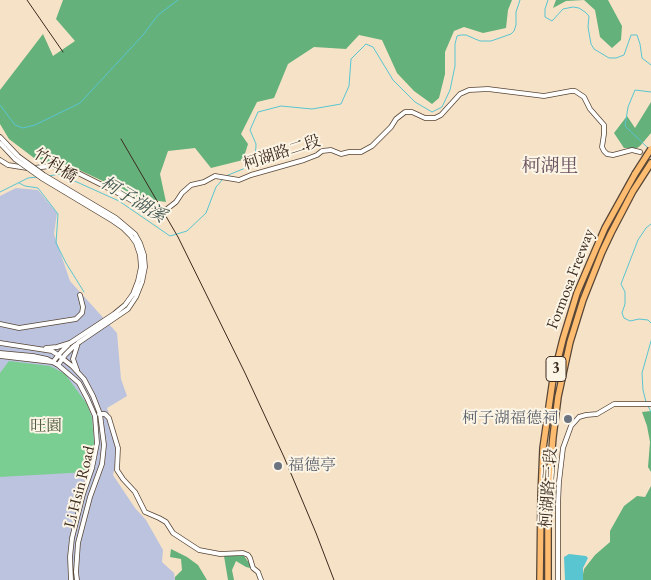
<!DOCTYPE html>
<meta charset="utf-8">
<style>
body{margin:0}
canvas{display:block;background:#f6e2c7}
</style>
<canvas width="651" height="580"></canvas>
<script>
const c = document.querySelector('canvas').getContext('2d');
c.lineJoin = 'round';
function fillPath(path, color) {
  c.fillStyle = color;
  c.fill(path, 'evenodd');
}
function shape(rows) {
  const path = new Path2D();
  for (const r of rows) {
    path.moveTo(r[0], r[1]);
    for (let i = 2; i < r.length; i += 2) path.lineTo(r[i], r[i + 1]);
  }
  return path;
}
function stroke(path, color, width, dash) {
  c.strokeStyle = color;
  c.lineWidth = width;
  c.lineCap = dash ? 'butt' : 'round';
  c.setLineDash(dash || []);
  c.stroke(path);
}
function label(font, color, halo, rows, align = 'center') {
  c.font = font + ' "EB Garamond","Noto Serif TC",serif';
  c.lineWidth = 4;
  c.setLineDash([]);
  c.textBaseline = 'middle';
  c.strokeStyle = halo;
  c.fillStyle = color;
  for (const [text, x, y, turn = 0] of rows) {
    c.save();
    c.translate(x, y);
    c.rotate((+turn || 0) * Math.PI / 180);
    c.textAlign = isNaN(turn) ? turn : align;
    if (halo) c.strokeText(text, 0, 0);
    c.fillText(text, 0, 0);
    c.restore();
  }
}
fillPath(shape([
 [16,188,38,190,57,213,54,234,70,281,117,333,121,379,127,396,107,408,119,444,113,475,135,508,146,520,163,550,162,562,174,573,175,580,0,580,0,196]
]), '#bcc3de');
fillPath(shape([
 [9,361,50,366,65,374,87,404,92,418,94,443,88,472,0,477,0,373]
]), '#7bce91');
fillPath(shape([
 [63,0,512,0,508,10,506,28,483,33,464,27,454,31,445,52,445,74,439,98,432,104,414,91,397,73,382,40,359,35,346,49,314,47,288,64,274,98,257,102,241,134,248,144,243,160,211,168,195,148,168,151,160,174,166,202,139,198,75,168,38,161,9,139,0,124,0,90,43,34,53,56,75,41,56,19],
 [556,0,608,0,622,26,621,40,612,48,600,37,595,10,584,0,566,1,553,8],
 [651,102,651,133,640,146,637,148,624,148,614,133,627,116,635,128],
 [651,411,651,472,648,467,650,442,647,426,642,412],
 [651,486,651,580,582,580,584,569,595,555,610,542,610,531,624,506,637,496,645,497],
 [171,549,187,557,198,565,207,580,175,580,175,577,182,570,181,559,170,557],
 [241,552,250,564,250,568,246,567,236,561,232,570,234,580,228,580,224,556]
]), '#64b17b');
fillPath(shape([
 [569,554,586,556,588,558,583,568,583,580,565,580,564,557]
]), '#59c5d1');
stroke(shape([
 [548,0,545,9,545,17,552,21,563,9,573,7,579,8,585,12,589,16,588,27,591,44,594,49,609,58,616,58,624,55,631,35,637,35,640,44,642,58,651,65],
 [0,105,15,125,23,128,35,125,80,103,143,35,158,15,178,0],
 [649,149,625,126,628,107,635,90,651,92],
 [49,176,59,174,119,201,170,236,187,231,206,213,216,187,223,179],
 [226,176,255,164,256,144,250,130,258,112,281,106,312,109,341,104,349,86,351,59,366,44,373,47,393,80,415,102,432,112,442,107,450,90,455,66,455,44,457,36,461,35,466,35,480,41,491,41,511,34,514,31,516,25,516,12,520,0],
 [19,183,25,186,38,188,58,214,56,243,66,263,84,292],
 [0,192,28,178,38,177],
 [651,224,646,228,638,240,621,284,625,292,625,304,622,313,624,318,630,321,639,319,648,320,651,323],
 [646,402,643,390,642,373,651,341],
 [648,406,651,412]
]), '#59c5d1', 1);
stroke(shape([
 [640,152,651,160]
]), '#d1bda5', 4, [4, 2]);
const minor = shape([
 [0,137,18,156],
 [0,143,15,159],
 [0,160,8,165,27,168],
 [34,168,50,166,68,168,124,196,144,208,152,211,158,211,167,209,176,202,182,193,191,185,204,182,215,176,239,180,251,175,304,160,317,155,322,151,331,150,341,154,349,152,361,152,372,146,391,127,396,119,405,112,412,112,425,118,435,118,441,115,460,94,469,90,488,89,544,96,571,91,575,91,584,97,590,109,604,125,604,134,602,147,604,151,607,154,613,155,632,150,640,152],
 [0,324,19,328,76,319,82,313,83,307,80,295],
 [0,343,52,351,58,355,72,366,84,379,93,396,100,414,104,445,102,464,90,497,78,543,76,572,77,580],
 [46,348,57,347,70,343],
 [0,353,33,356,47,359,58,365,79,383,87,398,95,416,97,443,92,468,83,494,72,538,70,557,71,580],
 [0,356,52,362],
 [53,362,61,352,68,345],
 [58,365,65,355,76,344],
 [77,370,73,359,78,343],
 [99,414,105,414,109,418,118,448,117,470,123,479,135,492,145,512,159,518,166,522,173,533,199,550,220,554,243,553,248,555,250,558,253,568,258,572,261,580],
 [558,580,558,504,559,482,563,448,571,426,579,417,586,415,597,414,614,404,651,404]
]);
const highway = shape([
 [540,580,541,497,543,448,553,379,563,339,577,293,595,251,605,228,635,174],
 [548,580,548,496,553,437,558,397,570,342,583,300,602,252,611,233,633,191,651,163]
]);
stroke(minor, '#574637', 5.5);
stroke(highway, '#574637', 8);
stroke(minor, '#fff', 4);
stroke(highway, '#febc70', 5.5);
stroke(shape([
 [27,0,63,52],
 [121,139,178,237,245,373,284,457,316,533,334,580]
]), '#3b2a1e', 1);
const minorBridge = shape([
 [18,156,44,175,116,218,135,234,140,243,144,255,145,267,142,282,136,297,128,309,78,343],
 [15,159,43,179,113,221,123,228,131,236,136,243,140,255,141,267,138,281,133,294,125,305,114,314,70,343]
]);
const highwayBridge = shape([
 [635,174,651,149]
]);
stroke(minorBridge, '#574637', 5.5, []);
stroke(highwayBridge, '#574637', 8, []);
stroke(minorBridge, '#fff', 4);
stroke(highwayBridge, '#febc70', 5.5);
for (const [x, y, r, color] of [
 [568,419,5,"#6b7280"],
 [278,466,5,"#6b7280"]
]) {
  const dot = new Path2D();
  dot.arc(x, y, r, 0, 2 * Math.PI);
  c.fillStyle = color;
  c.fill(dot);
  stroke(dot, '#fcf5e5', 2);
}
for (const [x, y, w] of [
 [556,369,20]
]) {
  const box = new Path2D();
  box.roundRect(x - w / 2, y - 12.5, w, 25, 4);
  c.fillStyle = '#fcf5e5';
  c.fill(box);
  stroke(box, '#3b2a1e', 1);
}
label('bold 15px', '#3b2a1e', null, [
 ["3",556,369]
]);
label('16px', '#3b2a1e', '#fcf5e5', [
 ["柯湖路二段",282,153,-18],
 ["竹科橋",55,166,33],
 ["Formosa Freeway",571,279,-69],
 ["Li Hsin Road",80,487,-76],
 ["柯湖路三段",549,488,-86]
]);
label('16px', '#5b616d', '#fcf5e5', [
 ["柯子湖福德祠",558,419],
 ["福德亭",288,466,"left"]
], 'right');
label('16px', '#4e5b40', '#fcf5e5', [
 ["旺園",46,427]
]);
label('italic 18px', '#445854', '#fcf5e5', [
 ["柯子湖溪",133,200,31]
]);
label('19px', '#6a5360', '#fcf5e5', [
 ["柯湖里",550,167]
]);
</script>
